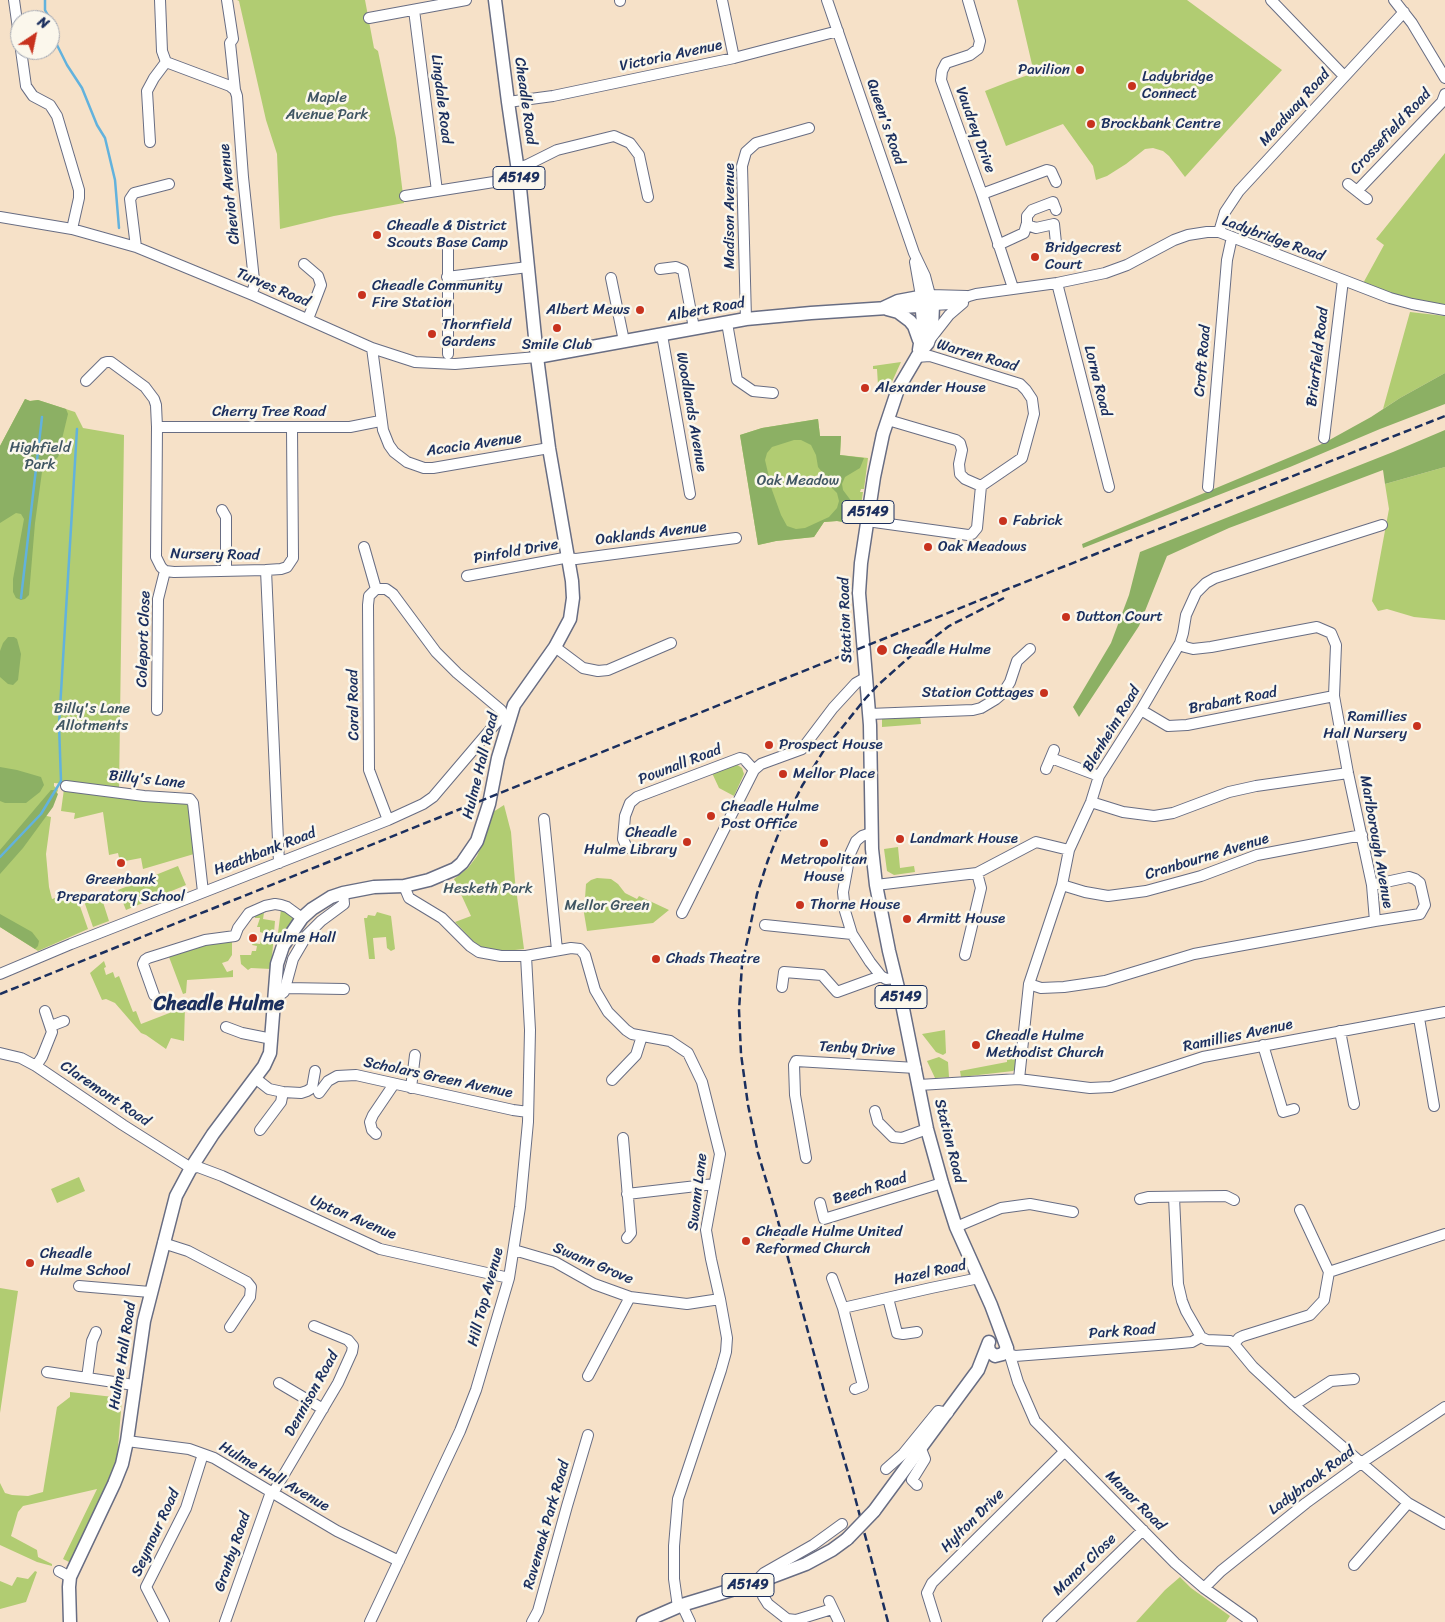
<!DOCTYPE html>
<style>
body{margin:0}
#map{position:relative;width:1445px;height:1622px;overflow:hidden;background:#f6e1c8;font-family:Sriracha,sans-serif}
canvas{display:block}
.north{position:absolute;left:10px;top:10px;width:50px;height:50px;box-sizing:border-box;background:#fbf7ec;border:1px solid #a1a7b3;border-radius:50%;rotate:34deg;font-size:14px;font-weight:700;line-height:20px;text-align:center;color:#1b2f5e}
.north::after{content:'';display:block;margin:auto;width:18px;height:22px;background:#c8321e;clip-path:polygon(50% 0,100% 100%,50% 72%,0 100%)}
</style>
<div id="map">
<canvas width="1445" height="1622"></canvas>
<div class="north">N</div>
</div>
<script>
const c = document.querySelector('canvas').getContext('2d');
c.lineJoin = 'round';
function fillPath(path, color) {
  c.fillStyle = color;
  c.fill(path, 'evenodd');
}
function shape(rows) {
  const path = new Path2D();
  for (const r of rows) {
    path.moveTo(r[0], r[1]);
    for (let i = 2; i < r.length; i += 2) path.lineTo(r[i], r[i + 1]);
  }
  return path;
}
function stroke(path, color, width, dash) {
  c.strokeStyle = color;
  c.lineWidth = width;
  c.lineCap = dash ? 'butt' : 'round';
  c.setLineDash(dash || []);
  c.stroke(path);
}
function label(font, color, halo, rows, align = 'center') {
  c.font = font + ' Sriracha,sans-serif';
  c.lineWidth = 5;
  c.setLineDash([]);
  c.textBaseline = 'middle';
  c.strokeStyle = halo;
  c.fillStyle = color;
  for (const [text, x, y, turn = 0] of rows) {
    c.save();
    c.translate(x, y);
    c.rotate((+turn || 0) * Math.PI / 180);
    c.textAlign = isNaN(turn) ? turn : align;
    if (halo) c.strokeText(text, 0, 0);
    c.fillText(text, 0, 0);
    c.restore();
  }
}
fillPath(shape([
 [237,0,365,0,374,48,378,51,396,138,404,203,334,216,280,229,277,154,266,120,239,1],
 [1017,0,1187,0,1282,70,1185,177,1169,156,1163,151,1153,148,1145,149,1126,164,1107,176,1096,180,1093,166,1063,124,1006,146,985,91,1008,82,1034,73],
 [1445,153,1445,310,1361,287,1384,245,1376,239],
 [1410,312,1445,316,1445,373,1400,398,1383,409],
 [901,362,891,384,878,385,877,369,873,369,873,366],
 [25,399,30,401,38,400,75,412,83,428,124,435,119,789,54,783,54,786,58,790,55,798,43,815,51,817,46,854,49,887,52,899,75,892,88,929,38,951,0,927,0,446],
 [818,419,820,436,841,436,840,455,868,458,864,489,861,489,860,492,863,492,859,518,857,518,856,524,837,521,824,522,814,537,776,541,758,545,740,435,762,428],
 [1445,467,1445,620,1414,617,1387,609,1378,611,1372,601,1389,509,1385,484],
 [920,716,921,724,882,727,882,718],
 [736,764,742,768,744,774,734,796,719,788,712,773],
 [64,789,188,803,194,854,143,869,141,858,120,862,118,853,109,855,103,812,74,819,75,813,61,811],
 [504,805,511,832,515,881,524,949,506,951,493,950,481,947,473,941,455,922,471,916,454,879,468,868,477,856,481,847,490,814],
 [898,847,900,868,914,866,915,872,894,875,887,871,884,849],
 [178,866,186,885,126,910,118,890],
 [597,878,611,879,618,884,625,893,637,899,639,896,669,910,653,923,587,931,584,913,586,884,591,880],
 [101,896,109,921,93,927,84,901],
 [281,909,293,917,293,919,276,949],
 [377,912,391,916,395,949,391,951,387,948,386,937,373,938,375,959,369,959,364,918,367,918,368,915,375,916],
 [264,913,263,919,275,921,271,969,251,968,248,970,241,964,240,955,251,955,252,951,256,951,257,946,252,945,253,943,260,944,263,933,260,932,260,927,257,927,260,918,255,918,255,915],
 [232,941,232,955,228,961,222,963,227,972,233,970,233,977,187,980,186,993,183,994,169,957,199,945],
 [104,961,106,967,104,968,106,975,113,972,115,978,119,976,133,1012,136,1011,141,1024,185,1007,184,1041,171,1038,166,1049,146,1035,141,1033,115,1003,106,999,102,1000,90,973],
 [945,1030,946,1053,943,1055,936,1052,922,1034],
 [1018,1051,1017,1067,1013,1071,961,1077,960,1071,1007,1062,1007,1060,1013,1058,1014,1052],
 [939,1057,948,1062,949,1077,935,1078,927,1061],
 [79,1177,85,1191,57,1203,51,1189],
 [0,1288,18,1291,0,1413],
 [70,1392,122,1398,117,1460,71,1563,63,1559,97,1489,23,1506,18,1512,11,1536,37,1550,38,1557,52,1564,52,1566,37,1562,0,1545,0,1483,5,1493,12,1495,28,1496,43,1492,57,1407,70,1397],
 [35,1571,37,1572,26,1602,0,1609,0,1581,12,1586,17,1577,28,1579],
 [1180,1577,1191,1588,1230,1616,1226,1622,1136,1622,1165,1590]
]), '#b1cc72');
fillPath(shape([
 [1445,373,1445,404,1380,429,1290,467,1083,548,1082,544,1324,443,1371,417,1400,398],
 [25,399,30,401,38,400,66,409,68,414,62,439,62,448,58,457,42,472,35,523,29,595,25,599,21,600,16,598,13,592,13,579,24,519,21,514,16,513,0,523,0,446],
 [818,419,820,436,841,436,840,455,864,458,860,468,845,477,842,484,843,490,852,502,854,507,857,517,856,524,837,521,824,522,814,537,776,541,758,545,740,435,762,428],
 [794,440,801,440,811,445,816,455,818,467,830,482,831,487,837,493,839,501,837,508,829,517,805,528,796,529,787,526,781,515,772,490,765,460,767,453,772,447],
 [1445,430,1445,467,1385,484,1383,470,1229,528,1167,556,1139,626,1079,717,1073,707,1111,643,1129,595,1140,552,1393,452],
 [8,637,14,637,17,639,21,654,18,680,13,685,8,684,0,677,0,651,3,643],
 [0,767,17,770,41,777,44,785,40,792,26,803,5,803,0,801],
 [51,790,54,790,58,794,53,807,23,848,0,874,0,850],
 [0,914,32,932,39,941,38,946,35,949,0,927]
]), '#8cb064');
stroke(shape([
 [45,0,45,10,54,26,55,41,67,65,82,88,97,125,105,138,115,180,119,228],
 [21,598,42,417],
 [0,857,41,814,61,781,59,725,77,429]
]), '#62b2dd', 2.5);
const minor = shape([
 [14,0,20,43],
 [160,0,162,51,166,62,230,86,235,90],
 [227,0,233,39,230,43,235,90,237,96,243,177,254,280,254,287,251,294],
 [620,0,620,1],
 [722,0,734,58],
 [827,0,914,253,925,276,930,295,967,296],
 [968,0,980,41,978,49,970,55,946,63,942,71,941,80,982,194,1013,288],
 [1271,0,1344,76],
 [1394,0,1412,23,1445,78],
 [414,10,437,191],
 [369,18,466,0],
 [21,50,26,86,33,96,50,105,57,116,79,190,79,198,72,229],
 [508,102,553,96,734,58,838,31],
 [150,142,147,91,154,78,166,62],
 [518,168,527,165,557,150,614,136,630,143,639,155,648,197],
 [1348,184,1367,199],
 [1357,191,1442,102,1445,94],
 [982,194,1047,170,1051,171,1056,182],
 [405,196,519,178],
 [0,217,72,229,136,247,255,296,372,348,415,362,455,364,537,357],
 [1027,225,1036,228,1054,224,1056,243],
 [1219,232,1225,212,1239,191,1404,12],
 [998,245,1024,233,1027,223,1027,216,1032,210,1053,202,1056,210],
 [136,247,130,199,134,193,169,184],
 [448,248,448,354],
 [915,262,921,296],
 [304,264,318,276,321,285,308,319],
 [660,269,676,267,683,270,694,328],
 [447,277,528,267],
 [611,278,624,341],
 [1057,283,1109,487],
 [933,305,951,304,969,296,976,294,1057,283,1105,273,1127,265,1174,240,1188,235,1207,232,1219,232,1390,298,1412,304,1445,310],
 [746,319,742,166,746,152,756,143,809,128],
 [727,323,737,380,753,391,773,393],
 [662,335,690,494],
 [931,338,949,315,963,303],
 [372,348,383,430,389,445,394,452,407,462,424,468,433,468,549,448],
 [86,381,104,363,107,362,111,362,145,387,154,399,156,405,157,427,156,557,161,567,165,571,174,572,266,570,279,863],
 [888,420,956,440,960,443,962,450,959,464,960,474,965,479,981,486],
 [157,427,350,427,380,421],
 [1324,438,1343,280],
 [1208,487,1227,260,1232,237],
 [222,510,226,517,226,570],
 [867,521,968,535,972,534,977,528,981,486,1022,458,1034,414,1032,399,1026,390,1020,384,930,356,916,357],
 [364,547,376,589],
 [266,570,281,569,287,567,293,558,292,428],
 [467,576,564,558,576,559,736,538],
 [376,589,369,596,368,605,369,770,388,820],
 [376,589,386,589,393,594,436,652,457,673,501,710,504,716],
 [555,647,583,668,598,671,608,670,671,643],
 [157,710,158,599,165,571],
 [1141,710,1168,726,1187,725,1334,696],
 [869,714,973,710,981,708,996,699,1003,693,1010,682,1017,661,1030,649],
 [1051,758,1099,776],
 [1046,769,1054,750],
 [66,786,144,796,190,799,193,803,203,892],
 [1091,802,1123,812,1154,816,1173,813,1229,792,1256,786,1348,773],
 [544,819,557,950],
 [871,833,862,836,856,841,850,854,843,892,845,911,852,934,870,962,881,976,886,979,896,978],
 [627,848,623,839,625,816,630,803,637,797,740,758,744,759,754,770],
 [876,885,977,873,1036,842,1069,850],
 [1062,885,1085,892,1108,896,1146,891,1201,876,1257,855,1362,835],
 [1372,885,1409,877,1415,879,1420,883,1425,905,1420,914,1375,921],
 [404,886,409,898,442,918,470,946,479,952,501,956,526,956,571,948,580,949,585,955,595,990,608,1012,626,1030,632,1034,670,1041,688,1053,702,1082,720,1154,706,1230,711,1259,720,1299,727,1338,726,1352,721,1370,678,1499,674,1546,674,1579,678,1607],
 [682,913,754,770,761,764,802,749,833,708,856,683,865,678],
 [765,925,852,934],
 [965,955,981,888,977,873],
 [0,974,71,944,388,820,423,804,433,797,496,723,504,716,509,717],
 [1029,984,1041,988,1064,987,1105,981,1194,954,1375,921,1372,885,1348,773,1334,696,1336,645,1331,633,1317,627,1211,647,1193,649,1185,647,1180,643],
 [782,987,784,972,822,975,837,992,881,976],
 [286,988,344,989],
 [154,995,143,964,145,960,148,958,205,940,235,936,238,928,249,913,265,906,275,904,281,905,287,907,302,918],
 [274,996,280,995,284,992,293,959,307,935,321,921,344,904,343,893],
 [1419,1018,1434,1106],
 [51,1026,64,1021],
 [226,1027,242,1033,272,1039],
 [1340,1031,1354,1104],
 [1263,1045,1283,1112,1294,1109],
 [0,1053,21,1058,36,1066,123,1125,191,1168,198,1167,222,1176,380,1249,509,1278],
 [36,1066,42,1057,52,1032,45,1011],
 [255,1078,269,1089,283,1092,301,1093,307,1091,312,1088,315,1071],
 [1019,1079,1029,984,1062,885,1069,850,1091,802,1099,776,1141,710,1180,643,1183,633,1186,615,1196,593,1206,583,1215,578,1382,525],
 [612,1080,636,1055,642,1036],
 [919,1085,1019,1079,1090,1088,1111,1087,1203,1057,1445,1012],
 [411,1088,415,1055],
 [319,1093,328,1081,337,1076,356,1075,513,1110,528,1112],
 [875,1111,878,1122,893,1137,902,1138,927,1129],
 [260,1130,281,1102,283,1092],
 [376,1134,372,1130,370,1122,373,1115,394,1084],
 [623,1138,631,1233,627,1238],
 [806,1158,795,1095,794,1065,796,1061,916,1068],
 [627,1194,714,1184],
 [1174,1197,1178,1284,1182,1301,1186,1311,1201,1337],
 [1140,1199,1148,1197,1226,1196,1234,1200],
 [820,1203,824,1219,942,1183],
 [1300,1210,1329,1272],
 [956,1227,1001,1208,1030,1204,1073,1212],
 [163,1243,188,1251,247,1282,251,1287,250,1297,230,1327],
 [514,1250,555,1262,594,1284,630,1297,687,1304,720,1299],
 [832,1278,843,1308,863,1386,855,1389],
 [79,1286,150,1292],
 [888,1298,897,1333,903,1334,917,1332],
 [843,1308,931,1288,979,1278],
 [1234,1344,1239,1338,1243,1336,1310,1315,1324,1300,1329,1272,1445,1234],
 [1008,1349,1018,1382,1035,1421,1175,1563,1204,1588,1252,1622],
 [1009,1354,1015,1356,1171,1344,1192,1342,1201,1337,1207,1340,1230,1341,1234,1344,1253,1367,1294,1405,1408,1503,1445,1524],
 [47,1372,134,1385],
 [588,1376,630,1297],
 [87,1378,92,1341,96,1332],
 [279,1383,323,1409],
 [1294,1405,1331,1381,1354,1379],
 [127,1441,189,1449,214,1458,337,1531,399,1561],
 [886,1469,903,1454,938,1411,948,1413],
 [917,1485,912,1480,925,1459,921,1449],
 [273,1493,338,1383,352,1352,353,1346,348,1340,314,1326],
 [1354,1565,1408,1503],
 [59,1571,70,1577],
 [1204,1588,1221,1571,1306,1503,1361,1463,1445,1407],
 [829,1601,839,1622],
 [682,1605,690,1622],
 [832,1609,796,1620,787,1619,768,1604,763,1596,760,1577,764,1573,813,1545,842,1524],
 [164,1622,146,1587,186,1508,203,1454],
 [225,1622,271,1492],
 [370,1622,460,1431,476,1390,509,1278,520,1207,528,1122,530,1030,526,956],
 [532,1622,538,1611,567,1506,588,1435],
 [936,1622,927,1593,932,1583,1064,1452],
 [1048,1622,1143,1530]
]);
const major = shape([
 [883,308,898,301,930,295,933,305,932,330,928,343,918,355,898,389,883,434,874,477,861,563,859,593,870,725,872,849,876,885,889,951,902,1004,927,1129,942,1183,956,1227,991,1305,1007,1348,1003,1354,995,1356,989,1351,988,1345],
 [887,309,898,312,910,321,914,326,919,340],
 [919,350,923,324,921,298],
 [537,357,746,319,811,313,933,305],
 [874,1511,978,1370,989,1342],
 [70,1622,69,1587,70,1577,114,1484,122,1464,127,1441,144,1321,176,1196,191,1168,213,1134,264,1066,270,1053,277,964,283,946,302,918,312,909,331,897,343,893,374,887,404,886,429,880,455,869,462,863,477,841,489,804,498,758,514,705,555,647,570,619,573,598,572,581,549,448,537,357,519,178,508,102,495,0],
 [643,1622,682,1605,761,1581,806,1564,832,1550,847,1539]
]);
stroke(minor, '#686d83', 12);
stroke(major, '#686d83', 15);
stroke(minor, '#fff', 10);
stroke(major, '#fff', 12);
stroke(shape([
 [0,994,1045,574,1445,416],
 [888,1622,852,1486,826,1398,775,1210,758,1153,748,1105,741,1054,739,1010,742,965,757,894,768,860,780,830,802,786,824,750,865,699,878,685,914,653,949,626,1004,598]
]), '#1b2f5e', 2.5, [8, 4]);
const majorBridge = shape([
 [847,1539,874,1511]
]);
stroke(majorBridge, '#686d83', 15, []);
stroke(majorBridge, '#fff', 12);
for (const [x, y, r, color] of [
 [1080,70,5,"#c8321e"],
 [1132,86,5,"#c8321e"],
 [1091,124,5,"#c8321e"],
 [377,235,5,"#c8321e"],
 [1035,257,5,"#c8321e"],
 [362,295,5,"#c8321e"],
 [640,310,5,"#c8321e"],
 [557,328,5,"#c8321e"],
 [432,334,5,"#c8321e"],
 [865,388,5,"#c8321e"],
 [1003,521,5,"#c8321e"],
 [928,547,5,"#c8321e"],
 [1066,617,5,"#c8321e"],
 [882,650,6,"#c8321e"],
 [1044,693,5,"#c8321e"],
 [1417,726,5,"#c8321e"],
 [769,745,5,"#c8321e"],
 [783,774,5,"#c8321e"],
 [711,816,5,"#c8321e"],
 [900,839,5,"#c8321e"],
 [687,842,5,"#c8321e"],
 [824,843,5,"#c8321e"],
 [121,863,5,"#c8321e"],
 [800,905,5,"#c8321e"],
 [907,919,5,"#c8321e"],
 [253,938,5,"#c8321e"],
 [656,959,5,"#c8321e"],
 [976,1045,5,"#c8321e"],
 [746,1241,5,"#c8321e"],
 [30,1263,5,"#c8321e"]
]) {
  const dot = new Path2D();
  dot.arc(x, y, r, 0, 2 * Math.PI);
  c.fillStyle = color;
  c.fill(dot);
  stroke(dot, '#fbf7ec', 2);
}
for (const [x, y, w] of [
 [519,178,52],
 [868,512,52],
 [901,997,52],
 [748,1585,52]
]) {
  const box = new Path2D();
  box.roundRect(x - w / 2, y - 11.5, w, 23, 4);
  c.fillStyle = '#fbf7ec';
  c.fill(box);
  stroke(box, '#1b2f5e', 1);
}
label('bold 14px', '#1b2f5e', null, [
 ["A5149",519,178],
 ["A5149",868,512],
 ["A5149",901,997],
 ["A5149",748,1585]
]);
label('15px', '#1b2f5e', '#fbf7ec', [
 ["Victoria Avenue",671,56,-12],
 ["Lingdale Road",441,99,83],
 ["Cheadle Road",525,101,82],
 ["Meadway Road",1295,108,-48],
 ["Queen's Road",885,122,71],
 ["Vaudrey Drive",975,130,70],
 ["Crossefield Road",1391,132,-47],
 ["Cheviot Avenue",230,194,-96],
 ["Madison Avenue",730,216,-90],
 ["Ladybridge Road",1273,239,20],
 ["Turves Road",273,288,23],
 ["Albert Road",706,310,-10],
 ["Warren Road",977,356,16],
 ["Briarfield Road",1318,357,-83],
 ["Croft Road",1203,361,-85],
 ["Lorna Road",1097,381,76],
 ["Cherry Tree Road",269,412],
 ["Woodlands Avenue",691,412,80],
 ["Acacia Avenue",474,445,-8],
 ["Oaklands Avenue",651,534,-7],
 ["Pinfold Drive",516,552,-10],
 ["Nursery Road",215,555,1],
 ["Station Road",846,620,-92],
 ["Coleport Close",144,639,-88],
 ["Brabant Road",1233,701,-11],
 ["Coral Road",354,705,-91],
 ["Blenheim Road",1112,729,-59],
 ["Pownall Road",680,765,-21],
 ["Hulme Hall Road",481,766,-76],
 ["Billy's Lane",147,780,6],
 ["Marlborough Avenue",1376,842,80],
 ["Heathbank Road",265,852,-21],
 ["Cranbourne Avenue",1207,857,-17],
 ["Ramillies Avenue",1238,1036,-12],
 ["Tenby Drive",857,1049,3],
 ["Scholars Green Avenue",438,1078,12],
 ["Claremont Road",105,1094,34],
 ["Station Road",949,1141,76],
 ["Beech Road",870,1189,-17],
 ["Swann Lane",698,1192,-83],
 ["Upton Avenue",353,1218,23],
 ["Swann Grove",593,1264,23],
 ["Hazel Road",930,1273,-12],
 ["Hill Top Avenue",486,1297,-75],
 ["Park Road",1122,1332,-4],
 ["Hulme Hall Road",123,1356,-81],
 ["Dennison Road",312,1394,-61],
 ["Hulme Hall Avenue",274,1477,30],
 ["Ladybrook Road",1312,1481,-37],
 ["Manor Road",1135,1501,45],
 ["Hylton Drive",973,1521,-45],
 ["Ravenoak Park Road",547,1525,-74],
 ["Seymour Road",156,1533,-65],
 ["Granby Road",233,1552,-71],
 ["Manor Close",1085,1565,-44]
]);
label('15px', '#1b2f5e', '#fbf7ec', [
 ["Pavilion",1070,70,"right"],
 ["Ladybridge",1142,77],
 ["Connect",1142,94],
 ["Brockbank Centre",1101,124],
 ["Cheadle & District",387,226],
 ["Scouts Base Camp",387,243],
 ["Bridgecrest",1045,248],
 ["Court",1045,265],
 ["Cheadle Community",372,286],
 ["Fire Station",372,303],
 ["Albert Mews",630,310,"right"],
 ["Thornfield",442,325],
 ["Gardens",442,342],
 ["Smile Club",557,345,"center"],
 ["Alexander House",875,388],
 ["Fabrick",1013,521],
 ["Oak Meadows",938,547],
 ["Dutton Court",1076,617],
 ["Cheadle Hulme",893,650],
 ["Station Cottages",1034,693,"right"],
 ["Ramillies",1407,717,"right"],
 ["Hall Nursery",1407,734,"right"],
 ["Prospect House",779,745],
 ["Mellor Place",793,774],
 ["Cheadle Hulme",721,807],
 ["Post Office",721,824],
 ["Cheadle",677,833,"right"],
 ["Hulme Library",677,850,"right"],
 ["Landmark House",910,839],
 ["Metropolitan",824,860,"center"],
 ["House",824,877,"center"],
 ["Greenbank",121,880,"center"],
 ["Preparatory School",121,897,"center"],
 ["Thorne House",810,905],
 ["Armitt House",917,919],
 ["Hulme Hall",263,938],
 ["Chads Theatre",666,959],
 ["Cheadle Hulme",986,1036],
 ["Methodist Church",986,1053],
 ["Cheadle Hulme United",756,1232],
 ["Reformed Church",756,1249],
 ["Cheadle",40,1254],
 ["Hulme School",40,1271]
], 'left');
label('15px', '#405663', '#fbf7ec', [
 ["Maple",327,98],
 ["Avenue Park",327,115],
 ["Highfield",40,448],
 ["Park",40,465],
 ["Oak Meadow",798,481],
 ["Billy's Lane",92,709],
 ["Allotments",92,726],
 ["Hesketh Park",488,889],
 ["Mellor Green",607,906]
]);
label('bold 20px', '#1b2f5e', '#fbf7ec', [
 ["Cheadle Hulme",219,1005]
]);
</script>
